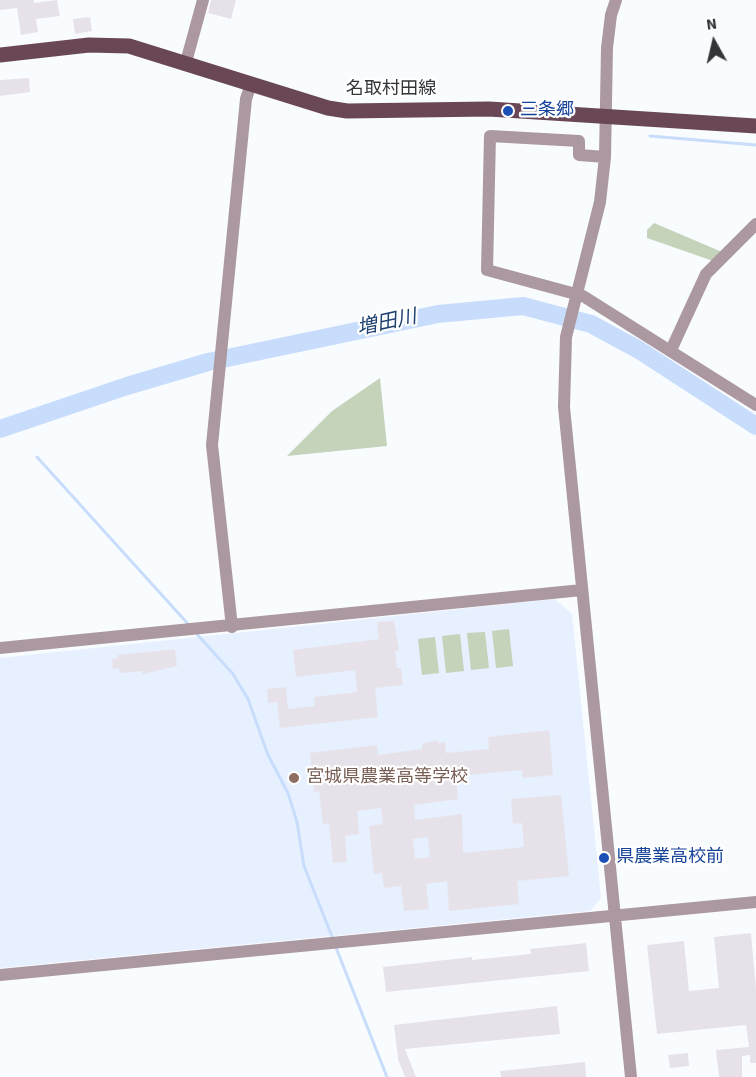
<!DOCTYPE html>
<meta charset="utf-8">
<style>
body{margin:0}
#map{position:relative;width:756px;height:1077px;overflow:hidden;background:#f9fcff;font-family:"Source Sans 3",sans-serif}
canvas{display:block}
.north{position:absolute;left:684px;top:12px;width:60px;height:60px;-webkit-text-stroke:4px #fff;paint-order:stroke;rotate:352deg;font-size:16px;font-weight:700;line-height:24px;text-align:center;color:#333639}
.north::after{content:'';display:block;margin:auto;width:21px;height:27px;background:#333639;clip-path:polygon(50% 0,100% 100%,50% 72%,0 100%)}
</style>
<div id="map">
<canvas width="756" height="1077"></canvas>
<div class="north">N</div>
</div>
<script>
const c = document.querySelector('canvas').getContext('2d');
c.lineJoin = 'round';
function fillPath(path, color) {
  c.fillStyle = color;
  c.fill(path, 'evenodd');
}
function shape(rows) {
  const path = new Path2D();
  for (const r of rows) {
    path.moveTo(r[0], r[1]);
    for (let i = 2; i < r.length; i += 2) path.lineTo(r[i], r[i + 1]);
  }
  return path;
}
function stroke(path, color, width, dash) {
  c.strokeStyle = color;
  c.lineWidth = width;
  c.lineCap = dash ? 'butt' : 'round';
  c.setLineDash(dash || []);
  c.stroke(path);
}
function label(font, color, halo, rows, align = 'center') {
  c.font = font + ' "Source Sans 3","Noto Sans JP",sans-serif';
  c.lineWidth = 4.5;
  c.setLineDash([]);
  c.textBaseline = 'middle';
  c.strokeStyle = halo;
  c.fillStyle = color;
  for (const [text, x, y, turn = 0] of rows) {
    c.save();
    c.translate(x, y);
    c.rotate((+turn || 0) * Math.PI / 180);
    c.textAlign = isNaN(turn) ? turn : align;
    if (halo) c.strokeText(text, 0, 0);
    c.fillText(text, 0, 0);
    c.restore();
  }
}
fillPath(shape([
 [555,599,572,614,601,898,590,911,0,968,0,658]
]), '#e6f0fe');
fillPath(shape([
 [654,223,722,252,713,261,647,238,647,230],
 [380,378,387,446,287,456,332,411],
 [509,629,513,666,496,668,492,631],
 [485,632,489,668,471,670,467,633],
 [460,634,464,671,446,673,442,636],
 [435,637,439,673,422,675,418,639]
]), '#c4d3ba');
stroke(shape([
 [650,136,756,145],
 [37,457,189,625],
 [195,632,233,674,248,699,268,755,288,793,297,822,304,866,333,939],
 [335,945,387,1077]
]), '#c8ddfc', 3);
stroke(shape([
 [0,429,127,386,208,362,438,314,523,306,591,324,639,350,756,426]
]), '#c8ddfc', 18);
fillPath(shape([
 [0,0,34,0,34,3,57,0,60,16,36,19,38,32,21,35,17,8,0,10],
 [211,0,236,0,231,19,208,13],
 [90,17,92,31,75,34,73,19],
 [29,78,30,92,0,96,0,80],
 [394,621,399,650,395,651,397,668,401,668,403,685,375,688,378,717,280,728,277,702,268,703,267,689,286,687,288,709,315,706,314,697,357,692,355,670,296,677,293,650,379,639,377,622],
 [175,649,177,666,143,674,142,671,120,673,119,668,113,669,112,659,118,658,118,655],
 [549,730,553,775,523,778,522,770,456,776,458,799,414,805,415,820,462,814,463,853,524,847,522,823,513,824,511,799,561,795,569,876,517,881,519,904,449,911,447,881,426,884,429,909,404,911,401,886,384,888,382,873,374,874,369,826,383,824,381,808,357,811,359,834,345,836,347,862,333,863,329,823,323,824,319,791,314,792,310,753,377,745,378,755,422,749,422,744,438,740,438,743,445,742,446,753,489,749,488,737],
 [428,837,430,857,415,859,413,839],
 [751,933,756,989,756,1063,750,1063,750,1055,742,1056,742,1077,719,1077,716,1050,749,1047,746,1025,657,1034,647,945,684,941,689,991,719,988,714,937],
 [586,943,589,971,386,992,383,967,472,957,472,960,531,954,530,949],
 [557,1006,560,1034,405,1049,416,1077,405,1077,398,1059,394,1025],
 [688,1053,689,1066,670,1068,668,1055],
 [585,1062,586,1077,501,1077,500,1071]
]), '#e7e2ea');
stroke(shape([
 [616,0,611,15,607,48,605,157,600,202,566,337,564,407,631,1077],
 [186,62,203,0],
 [605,157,579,155,579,141,490,136,487,270,583,296,756,405],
 [671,350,706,274,756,224],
 [232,627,212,445,246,99,251,84],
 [0,648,582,590],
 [0,975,756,902]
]), '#ac98a1', 12);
stroke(shape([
 [0,55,89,45,129,46,328,108,347,111,489,109,756,126]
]), '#694757', 15);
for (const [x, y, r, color] of [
 [508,111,6,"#1a4fb4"],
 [294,778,6,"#8d6e63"],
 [604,858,6,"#1a4fb4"]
]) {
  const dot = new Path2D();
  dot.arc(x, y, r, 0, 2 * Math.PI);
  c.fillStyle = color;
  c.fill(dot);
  stroke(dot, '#fff', 2);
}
label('18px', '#333639', '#fff', [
 ["名取村田線",391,90]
]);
label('18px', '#164399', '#fff', [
 ["三条郷",520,111],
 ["県農業高校前",616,858]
], 'left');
label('18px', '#785e54', '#fff', [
 ["宮城県農業高等学校",306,778]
], 'left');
label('italic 20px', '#204271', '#fff', [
 ["増田川",387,324,-12]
]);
</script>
